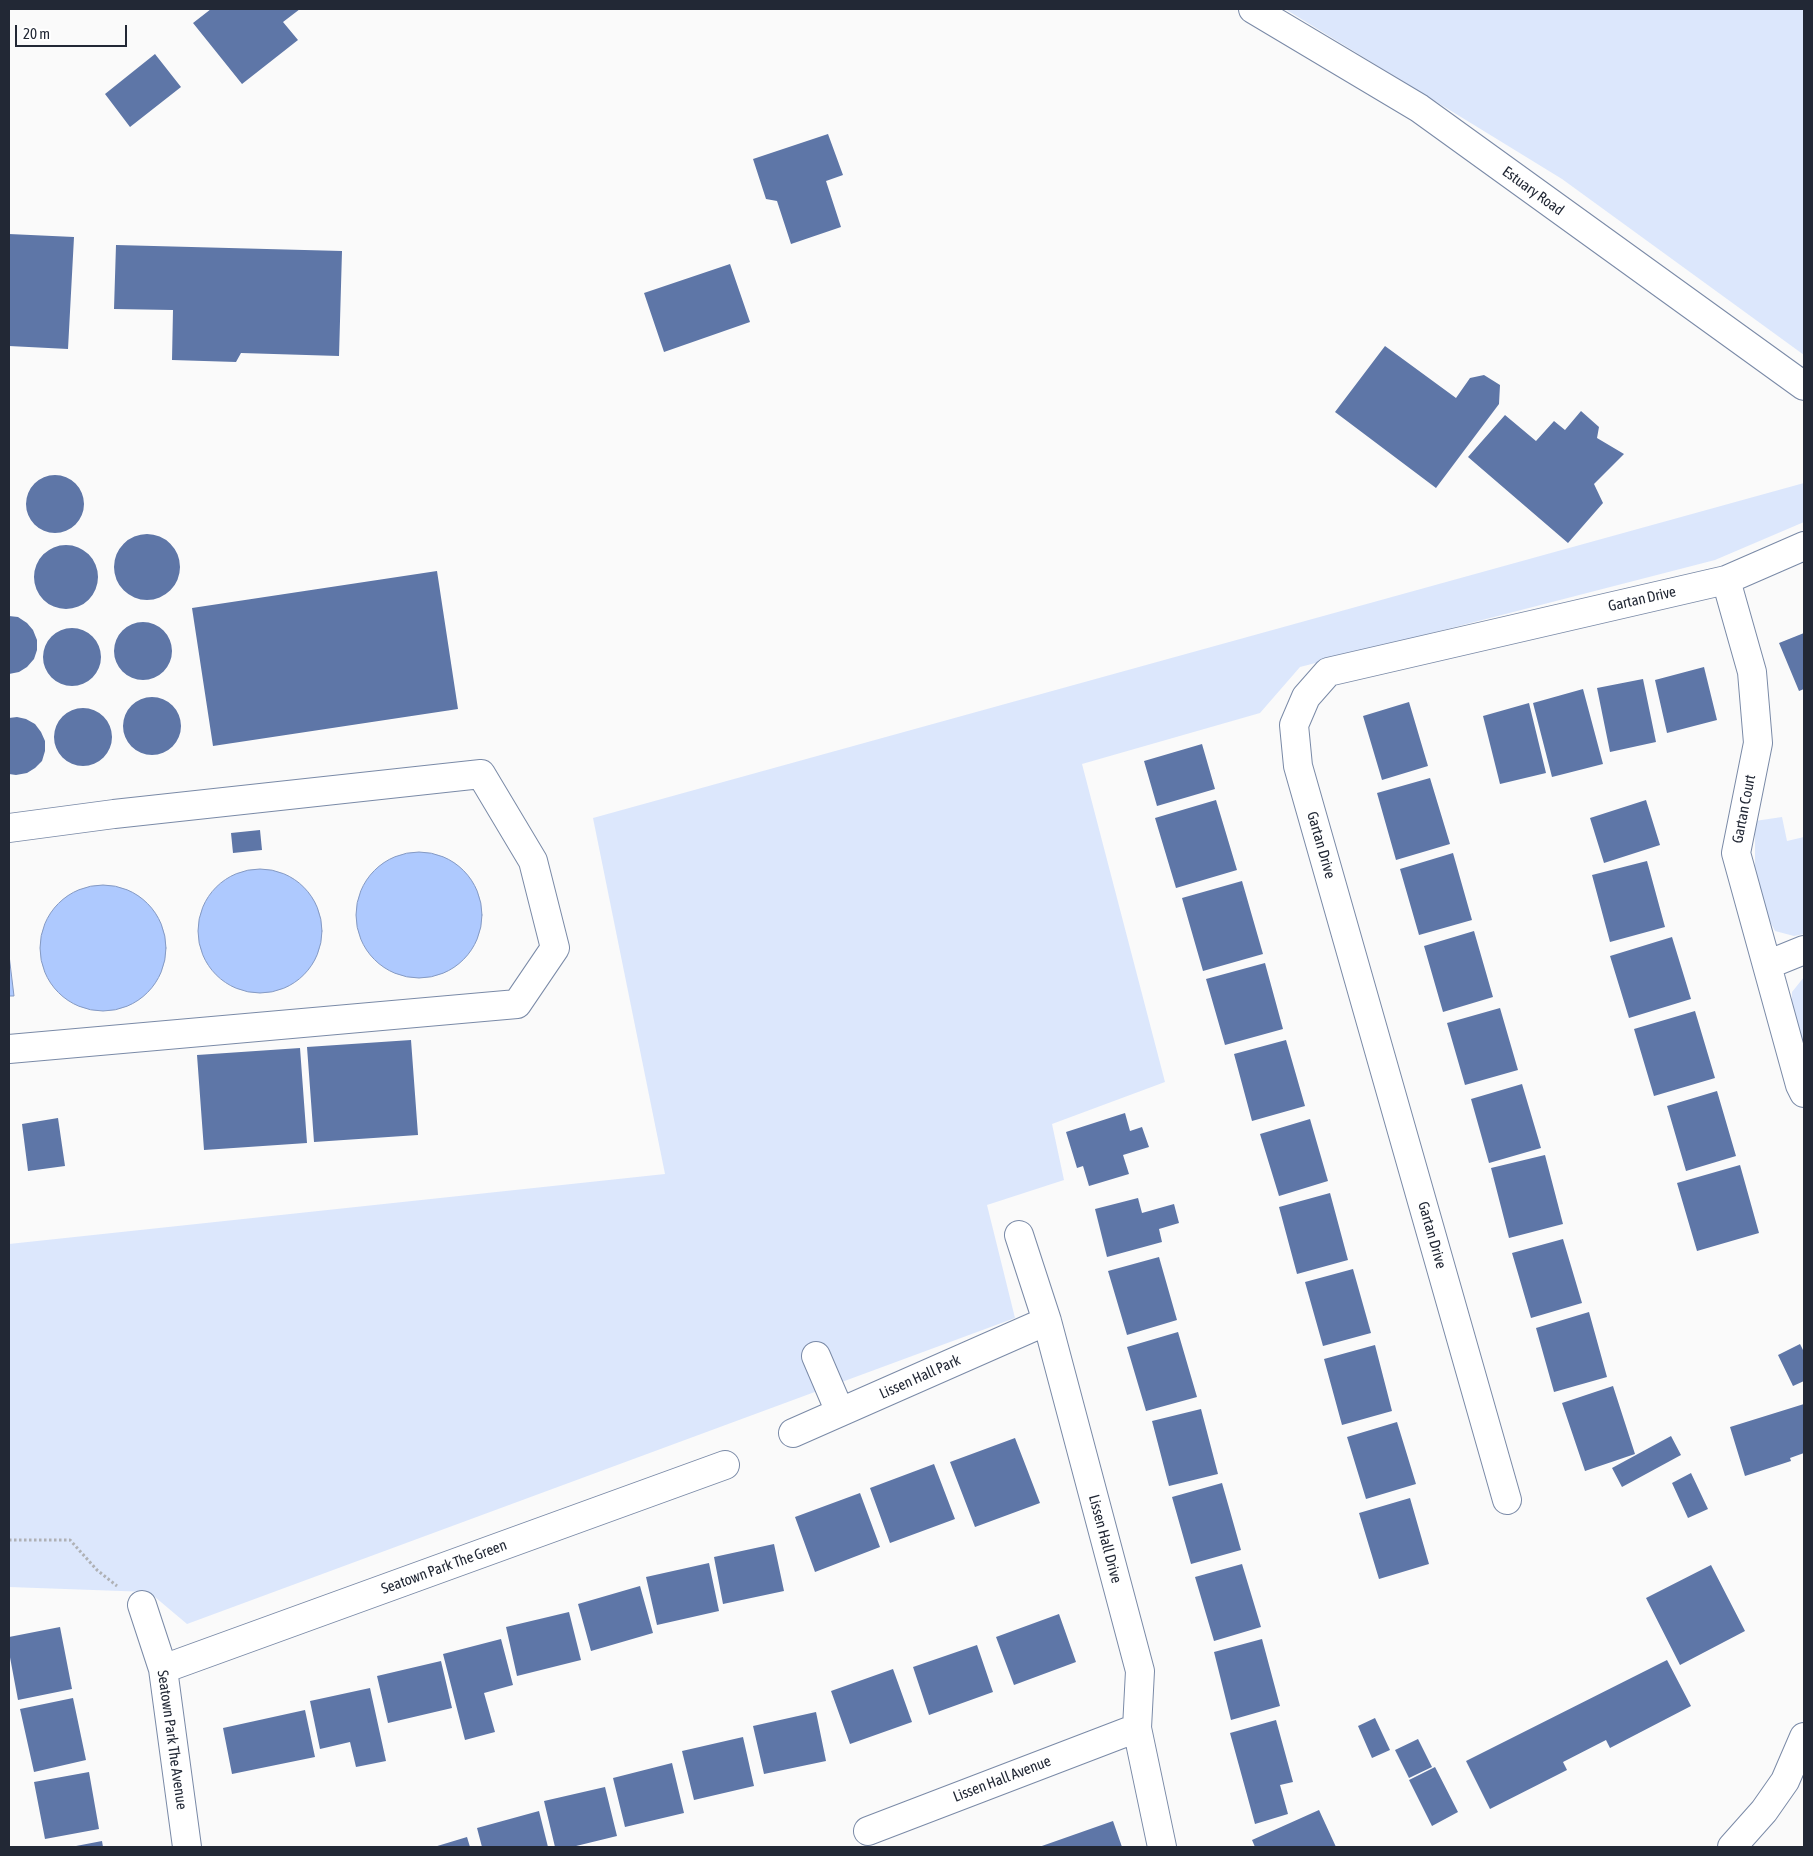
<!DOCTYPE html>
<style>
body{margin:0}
#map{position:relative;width:1813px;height:1856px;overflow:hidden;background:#fafafa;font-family:"Asap Condensed",sans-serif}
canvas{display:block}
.frame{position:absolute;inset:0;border:10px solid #222835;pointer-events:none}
.scale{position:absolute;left:15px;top:25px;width:112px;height:22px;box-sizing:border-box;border:2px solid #222835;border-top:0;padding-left:6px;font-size:15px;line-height:18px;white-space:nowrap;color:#222835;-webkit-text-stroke:4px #fff;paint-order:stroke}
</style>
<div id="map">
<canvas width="1813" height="1856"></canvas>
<div class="frame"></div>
<div class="scale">20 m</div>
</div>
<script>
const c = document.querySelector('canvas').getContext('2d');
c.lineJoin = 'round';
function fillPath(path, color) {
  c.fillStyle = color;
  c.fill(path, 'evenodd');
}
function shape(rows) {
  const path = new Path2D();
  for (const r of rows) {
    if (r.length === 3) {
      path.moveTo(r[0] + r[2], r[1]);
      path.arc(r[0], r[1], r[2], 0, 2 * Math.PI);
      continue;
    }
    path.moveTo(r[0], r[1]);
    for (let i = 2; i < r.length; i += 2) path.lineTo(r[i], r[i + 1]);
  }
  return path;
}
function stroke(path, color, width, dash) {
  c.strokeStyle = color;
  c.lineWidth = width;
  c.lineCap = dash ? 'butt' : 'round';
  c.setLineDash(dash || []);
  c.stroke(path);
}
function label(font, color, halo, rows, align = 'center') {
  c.font = font + ' "Asap Condensed",sans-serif';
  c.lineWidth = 4.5;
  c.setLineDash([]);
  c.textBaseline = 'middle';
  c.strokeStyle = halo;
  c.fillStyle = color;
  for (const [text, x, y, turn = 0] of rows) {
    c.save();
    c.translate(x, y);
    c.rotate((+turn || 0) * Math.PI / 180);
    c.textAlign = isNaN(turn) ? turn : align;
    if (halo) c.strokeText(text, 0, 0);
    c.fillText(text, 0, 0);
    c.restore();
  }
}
fillPath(shape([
 [1285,9,1804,9,1804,355,1562,179],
 [1804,483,1804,522,1715,560,1300,667,1260,713,1082,764,1165,1082,1052,1124,1064,1180,987,1205,1015,1318,187,1624,149,1592,9,1587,9,1244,665,1174,593,818],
 [1782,817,1787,841,1804,837,1804,934,1794,936,1775,931,1755,893,1755,821],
 [1804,977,1804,1054,1791,1021,1792,992]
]), '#dce7fc');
const water = shape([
 [419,915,63],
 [260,931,62],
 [103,948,63],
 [9,955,14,996,9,996,9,955]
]);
fillPath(water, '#aec9fe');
stroke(water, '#8499c2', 1);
fillPath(shape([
 [211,9,300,9,283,22,298,40,242,84,193,23],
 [155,54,181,87,130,127,105,94],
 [828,134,843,175,826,181,841,227,791,244,777,201,766,199,753,159],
 [9,234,74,237,68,349,9,346],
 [116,245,342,251,339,356,241,353,236,362,172,360,173,310,114,309],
 [730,264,750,322,664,352,644,293],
 [1385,346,1456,398,1470,378,1484,375,1500,385,1499,404,1436,488,1335,412],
 [1581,411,1599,427,1597,438,1624,454,1594,484,1603,503,1568,543,1468,457,1505,415,1536,441,1554,421,1565,430],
 [55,504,29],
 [147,567,33],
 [66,577,32],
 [437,571,458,709,213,746,192,608],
 [9,616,18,617,27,623,33,630,37,640,37,650,34,659,27,667,19,672,9,674],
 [143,651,29],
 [72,657,29],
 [1804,633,1804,689,1799,691,1779,643],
 [1704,667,1717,720,1667,733,1655,680],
 [1643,679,1656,742,1610,752,1597,688],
 [1583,689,1603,764,1552,777,1533,703],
 [152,726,29],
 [1409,702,1428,766,1382,780,1363,716],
 [1529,703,1546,773,1500,784,1483,716],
 [83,737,29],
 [17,717,26,719,35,724,41,732,45,741,45,751,42,761,35,768,27,773,16,775,9,774,9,718],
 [1202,744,1215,789,1157,806,1144,761],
 [1430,778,1450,844,1396,860,1377,793],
 [1216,800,1237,870,1176,888,1155,818],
 [1646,800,1660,845,1604,863,1590,818],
 [260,830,262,850,233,853,231,833],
 [1453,853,1472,920,1419,935,1400,869],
 [1647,861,1665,927,1610,942,1592,875],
 [1242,881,1263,954,1203,971,1182,898],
 [1474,931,1493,997,1443,1012,1424,946],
 [1672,937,1691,999,1629,1018,1610,956],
 [1265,963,1283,1029,1225,1045,1206,979],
 [1500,1008,1518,1070,1465,1085,1447,1023],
 [1695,1011,1715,1078,1654,1096,1634,1029],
 [411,1040,418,1135,314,1142,307,1047],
 [1286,1040,1305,1106,1252,1121,1234,1054],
 [300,1048,307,1143,204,1150,197,1055],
 [1522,1084,1541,1148,1489,1163,1471,1099],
 [1717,1091,1736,1156,1686,1171,1667,1106],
 [1125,1113,1130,1131,1142,1127,1149,1147,1123,1155,1129,1174,1089,1186,1083,1166,1077,1168,1066,1132],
 [58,1118,65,1166,28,1171,22,1124],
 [1310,1119,1328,1181,1279,1196,1260,1134],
 [1545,1155,1563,1224,1509,1238,1491,1168],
 [1740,1165,1759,1233,1697,1251,1677,1183],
 [1330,1193,1348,1260,1297,1274,1279,1207],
 [1138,1198,1142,1213,1174,1204,1179,1223,1159,1229,1162,1242,1107,1257,1095,1209],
 [1563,1239,1582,1303,1531,1318,1512,1253],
 [1159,1257,1177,1320,1127,1335,1108,1271],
 [1353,1269,1371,1333,1323,1346,1305,1282],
 [1589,1312,1607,1377,1554,1392,1536,1328],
 [1178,1332,1197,1397,1146,1411,1127,1347],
 [1800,1344,1804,1352,1804,1381,1793,1386,1778,1355],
 [1375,1345,1392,1411,1342,1425,1324,1359],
 [1613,1386,1635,1454,1585,1471,1562,1403],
 [1804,1404,1804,1453,1790,1458,1791,1461,1745,1476,1730,1427],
 [1201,1409,1218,1474,1169,1486,1152,1421],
 [1397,1422,1416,1484,1366,1499,1347,1437],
 [1671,1436,1681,1455,1622,1487,1612,1468],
 [1015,1438,1040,1503,975,1527,950,1462],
 [934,1464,955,1519,890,1543,870,1488],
 [1691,1473,1708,1509,1688,1518,1672,1483],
 [1222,1483,1241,1550,1191,1564,1172,1497],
 [860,1493,880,1547,815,1572,795,1517],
 [1410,1498,1429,1564,1379,1579,1359,1513],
 [774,1544,784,1591,723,1604,714,1557],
 [709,1563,719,1611,657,1625,646,1577],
 [1242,1564,1261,1627,1214,1641,1195,1577],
 [1711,1565,1745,1631,1680,1665,1646,1598],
 [640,1586,653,1633,591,1651,578,1604],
 [569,1612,581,1660,517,1676,506,1627],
 [1059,1614,1076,1662,1014,1685,996,1637],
 [60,1627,72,1689,18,1700,9,1652,9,1637],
 [501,1639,513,1685,484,1693,495,1732,465,1740,443,1654],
 [1262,1639,1280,1706,1231,1720,1214,1652],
 [977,1645,993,1692,929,1715,913,1667],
 [1667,1660,1691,1706,1610,1748,1606,1740,1563,1762,1567,1770,1490,1809,1466,1761],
 [441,1661,452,1708,388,1723,377,1676],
 [893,1669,912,1722,850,1744,831,1691],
 [370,1688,386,1761,356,1767,350,1742,320,1749,310,1701],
 [73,1698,86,1760,34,1772,20,1709],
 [305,1710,315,1757,232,1774,223,1728],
 [816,1712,826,1761,764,1774,753,1726],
 [1375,1718,1390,1750,1372,1758,1358,1726],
 [1276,1720,1293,1782,1280,1785,1288,1814,1255,1824,1230,1733],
 [743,1737,754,1786,694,1800,682,1751],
 [1418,1739,1432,1767,1409,1778,1395,1750],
 [672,1763,684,1813,625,1827,613,1778],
 [1435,1767,1458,1812,1432,1826,1409,1780],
 [89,1772,99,1829,45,1839,34,1782],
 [605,1787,617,1836,572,1847,555,1847,544,1801],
 [1319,1810,1336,1847,1255,1847,1252,1840],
 [539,1811,548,1847,482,1847,477,1828],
 [1113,1821,1122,1847,1039,1847],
 [467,1837,470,1847,434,1847],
 [102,1841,103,1847,76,1847,76,1846]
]), '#5e76a7');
const minor = shape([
 [1253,9,1419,108,1804,386],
 [1726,580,1752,672,1758,743,1736,853,1800,1085,1804,1093],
 [9,828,114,814,481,774,533,861,555,948,517,1004,9,1049],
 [1767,965,1804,950],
 [1019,1235,1047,1321,1140,1671,1137,1728,1162,1847],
 [816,1356,840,1412],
 [793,1433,1047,1321],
 [1507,1500,1298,766,1294,725,1306,697,1328,672,1726,580,1804,546],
 [142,1605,163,1669,187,1847],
 [163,1669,725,1465],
 [868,1831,1137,1728],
 [1732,1847,1764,1811,1785,1781,1804,1737]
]);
stroke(minor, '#7a8aa7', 30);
stroke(shape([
 [9,1540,70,1540,97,1570,117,1586]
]), '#afb1b5', 3, [2.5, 2.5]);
stroke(minor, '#fff', 28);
label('15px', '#222835', '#fff', [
 ["Estuary Road",1533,191,36],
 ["Gartan Drive",1642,599,-13],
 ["Gartan Court",1744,809,-79],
 ["Gartan Drive",1321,845,74],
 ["Gartan Drive",1432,1235,74],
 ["Lissen Hall Park",920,1377,-24],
 ["Lissen Hall Drive",1105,1539,75],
 ["Seatown Park The Green",444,1567,-20],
 ["Seatown Park The Avenue",172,1740,82],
 ["Lissen Hall Avenue",1002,1779,-21]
]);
</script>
